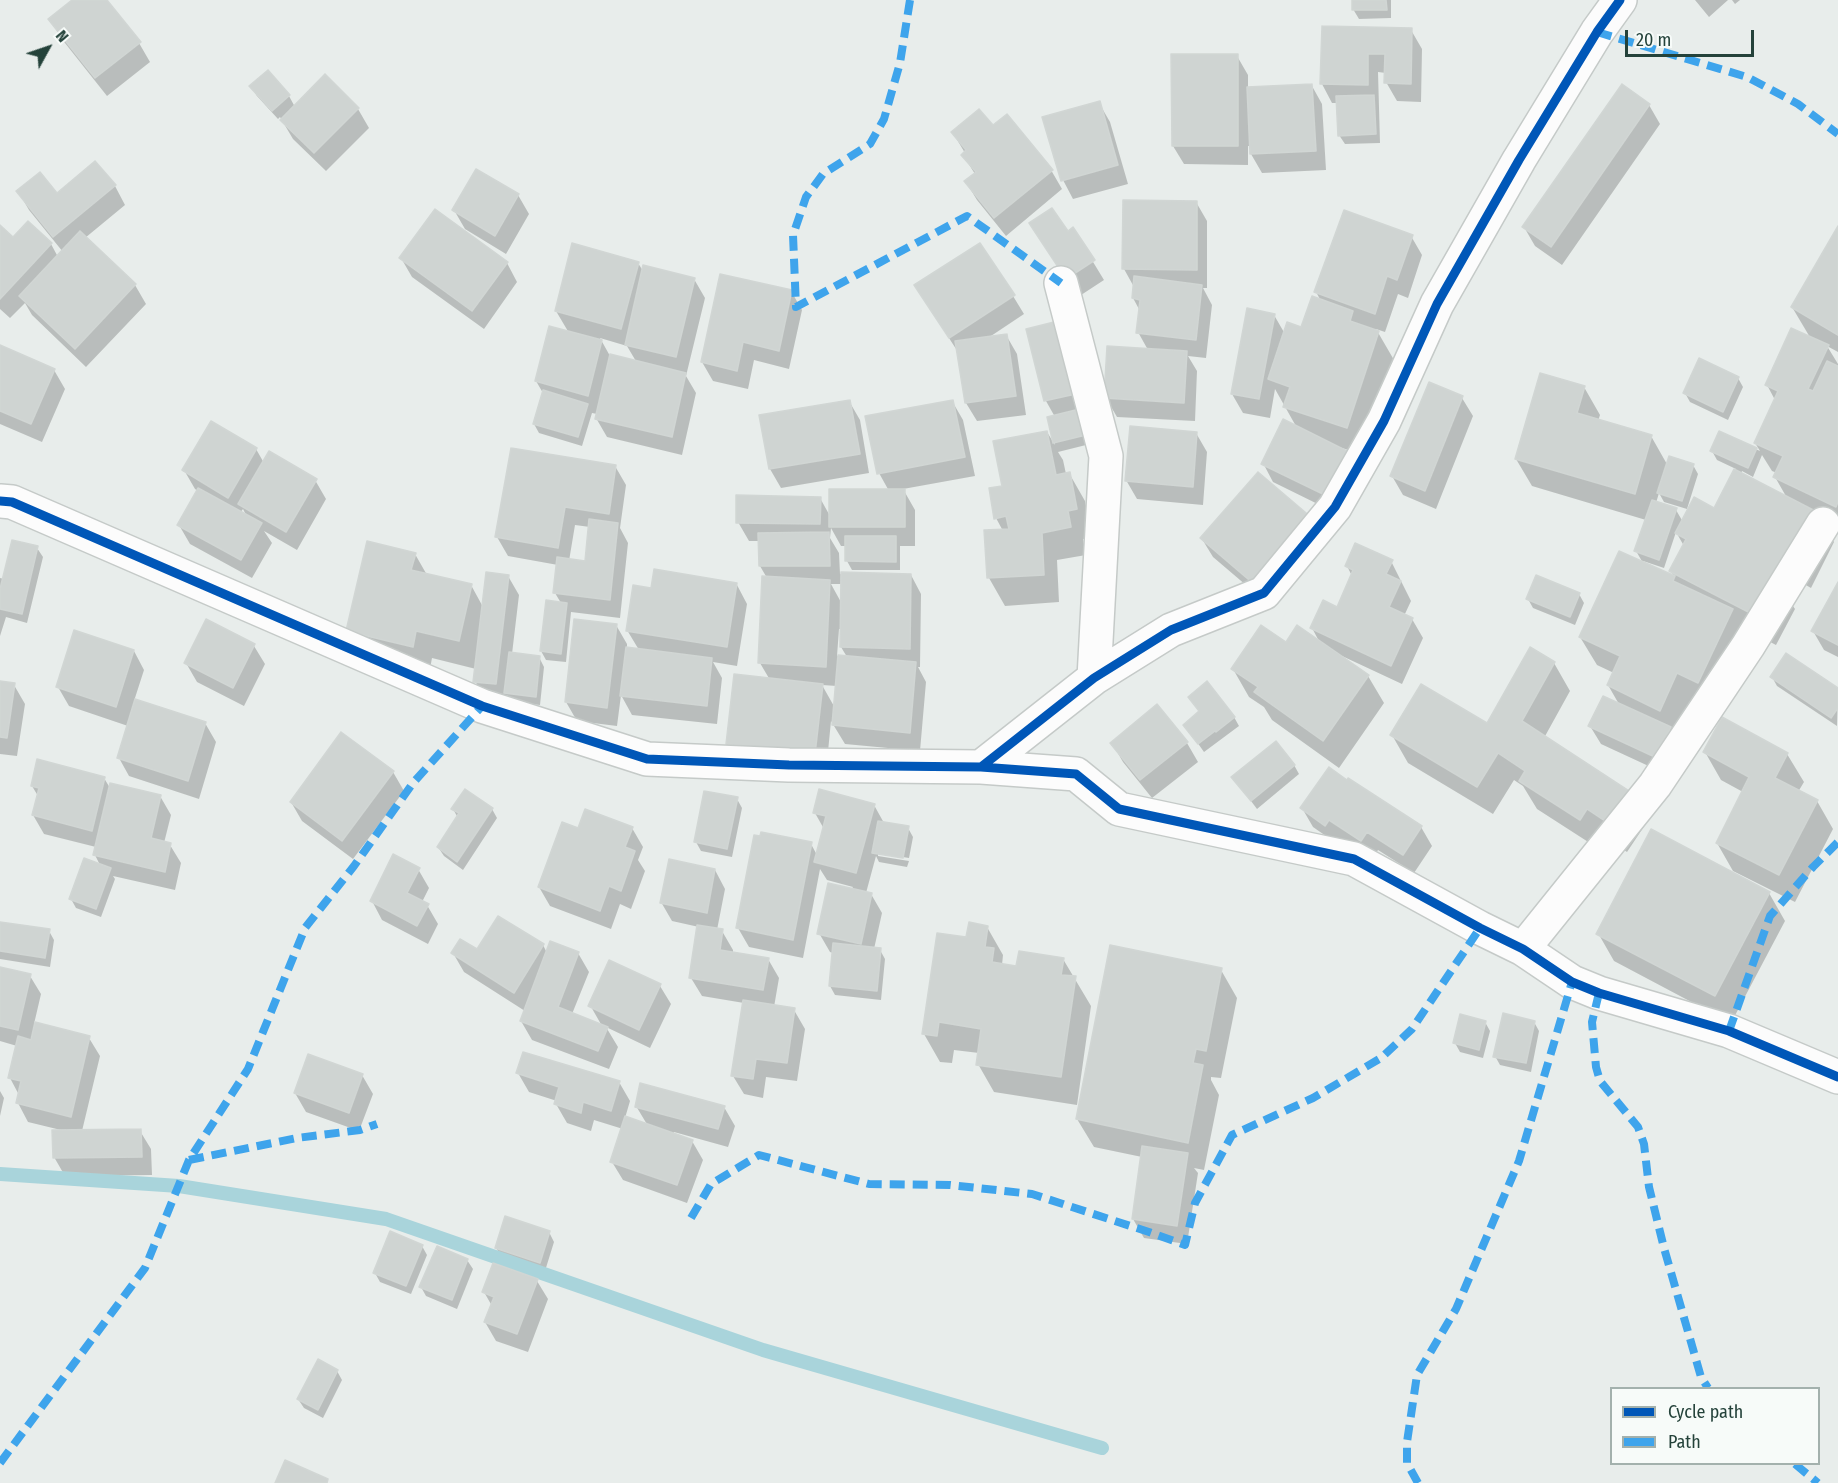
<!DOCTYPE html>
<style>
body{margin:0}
#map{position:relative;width:1838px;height:1483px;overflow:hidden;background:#e8edeb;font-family:"Fira Sans Condensed",sans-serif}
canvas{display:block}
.legend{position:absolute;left:1610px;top:1387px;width:210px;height:78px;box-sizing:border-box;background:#f7fbf9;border:2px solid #a3b1ad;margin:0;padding:8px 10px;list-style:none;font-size:18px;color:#24423a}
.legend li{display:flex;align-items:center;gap:12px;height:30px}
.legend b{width:30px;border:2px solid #a3b1ad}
.north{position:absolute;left:18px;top:18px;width:60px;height:60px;-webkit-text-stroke:4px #f7fbf9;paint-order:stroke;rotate:50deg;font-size:16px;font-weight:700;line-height:24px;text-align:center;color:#24423a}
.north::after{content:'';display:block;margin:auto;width:21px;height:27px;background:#24423a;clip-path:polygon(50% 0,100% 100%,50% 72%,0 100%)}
.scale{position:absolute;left:1625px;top:30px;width:129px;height:27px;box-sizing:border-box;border:3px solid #24423a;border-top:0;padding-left:8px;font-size:18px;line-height:21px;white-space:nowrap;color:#24423a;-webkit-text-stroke:4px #f7fbf9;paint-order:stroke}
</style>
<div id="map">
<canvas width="1838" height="1483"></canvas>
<ul class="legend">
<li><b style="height:8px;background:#0057b8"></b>Cycle path</li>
<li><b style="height:8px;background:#3ea4ec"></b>Path</li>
</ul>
<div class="north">N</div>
<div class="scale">20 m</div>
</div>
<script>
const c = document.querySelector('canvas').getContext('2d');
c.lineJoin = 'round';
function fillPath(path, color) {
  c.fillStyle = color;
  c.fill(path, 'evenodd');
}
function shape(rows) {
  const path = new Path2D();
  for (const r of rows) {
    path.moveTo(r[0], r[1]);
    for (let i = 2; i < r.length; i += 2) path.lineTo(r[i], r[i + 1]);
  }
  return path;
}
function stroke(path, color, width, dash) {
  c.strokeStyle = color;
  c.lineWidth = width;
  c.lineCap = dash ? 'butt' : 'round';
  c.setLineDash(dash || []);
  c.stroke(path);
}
fillPath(shape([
 [74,0,105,0,139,43,150,62,107,96,61,38,50,19],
 [1353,0,1391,0,1391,18,1359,19,1353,9],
 [1695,0,1728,0,1709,17],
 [1732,0,1740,0,1735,4],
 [1323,28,1411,30,1422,49,1421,102,1397,101,1386,82,1386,73,1378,72,1380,143,1345,144,1339,135,1338,103,1332,103,1322,84],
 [1237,56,1248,75,1248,88,1312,86,1322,104,1326,170,1262,173,1251,154,1251,146,1248,146,1248,165,1184,164,1173,146],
 [267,72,289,96,295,107,325,76,358,109,369,128,326,171,293,139,280,117,278,119,257,96,251,87],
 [1099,103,1110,122,1128,184,1073,199,1063,180],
 [1649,105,1660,124,1562,265,1535,246,1524,227],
 [992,127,1051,170,1062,189,1006,236,977,200,966,182,975,174,963,155,965,153,953,133],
 [95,163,115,186,125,205,85,238,135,285,146,304,86,367,32,315,25,303,10,318,0,309,0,227,13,239,28,224,51,244,58,257,63,252,29,210,18,191,57,195],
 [518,195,529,214,506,254,465,229,454,210],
 [1196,202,1207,221,1207,288,1203,288,1212,305,1206,358,1188,356,1197,371,1195,421,1117,417,1106,398,1148,350,1138,332,1140,311,1133,298,1134,287,1124,269],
 [1073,229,1104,280,1078,297,1067,233],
 [1838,229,1838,352,1827,346,1838,364,1838,527,1821,519,1834,542,1811,588,1804,584,1793,606,1795,609,1776,645,1741,627,1668,775,1601,744,1590,726,1620,706,1608,685,1614,673,1597,665,1580,637,1620,553,1675,578,1671,571,1684,546,1676,532,1664,568,1643,561,1643,563,1636,551,1646,520,1532,486,1516,459,1584,387,1600,415,1598,421,1651,436,1668,466,1693,465,1698,474,1687,509,1664,502,1659,493,1656,503,1676,510,1683,522,1714,510,1736,469,1717,460,1712,451,1720,433,1760,451,1755,443,1775,400,1767,385,1811,339,1792,307],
 [1762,455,1772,471,1777,473,1775,477,1787,498,1741,474,1742,471,1753,477],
 [1411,236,1422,255,1408,298,1398,294,1385,332,1376,329,1394,360,1363,455,1339,447,1338,514,1273,482,1263,463,1297,428,1275,389,1270,418,1243,413,1232,394,1274,315,1285,334,1302,329,1321,301,1316,292],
 [401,258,507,263,517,282,484,329,412,277],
 [638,263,643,271,694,279,705,298,686,376,696,393,682,455,607,437,596,418,597,414,592,413,582,446,539,433,534,424,543,393,536,381,569,333,556,311],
 [600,338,627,346,637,363,610,356],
 [791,291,802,310,789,369,754,360,748,389,713,381,702,362],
 [1013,296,1024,314,988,338,1006,335,1017,354,1026,415,977,421,966,403,958,352,927,304],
 [1061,322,1094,443,1058,452,1063,460,1066,474,1069,473,1085,501,1092,537,1083,539,1086,555,1057,560,1059,602,1005,606,989,578,1003,531,996,518,1004,487,1047,432,1055,445,1048,418,1055,417,1046,401,1028,330],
 [0,347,54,370,65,389,42,442,0,424],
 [1738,378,1743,387,1728,420,1690,402,1685,393],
 [1462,398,1473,416,1436,509,1403,495,1392,476],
 [849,401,860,420,869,473,781,488,770,469,761,416],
 [952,401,963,420,975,476,903,489,915,510,915,546,900,546,900,570,852,570,847,561,847,546,841,546,831,528,830,538,839,553,840,574,911,575,921,594,920,667,918,667,926,682,920,751,845,744,831,721,826,772,738,763,727,744,770,680,760,663,767,578,760,566,760,541,749,541,738,522,820,498,830,516,889,491,879,473],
 [831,584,842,584,842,604],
 [839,629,841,629,841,647,847,657,837,656],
 [822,685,837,686,835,708],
 [1196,433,1207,452,1203,505,1137,499,1126,480],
 [256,449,264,463,315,480,326,499,297,550,264,531,272,543,252,578,190,544,179,525,198,491,195,489,184,470],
 [243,509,247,517,240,513],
 [615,466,626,485,620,528,628,543,620,618,571,612,566,662,546,660,541,651,561,603,555,593,558,565,508,556,497,537],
 [575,525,590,527,586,563,569,561],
 [1258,474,1267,603,1213,557,1202,539],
 [37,548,43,557,27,623,6,617,0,636,0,578,4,579],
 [415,554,427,575,471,585,483,607,508,576,519,595,512,654,539,657,544,667,540,705,511,702,507,695,506,702,486,700,475,681,476,669,432,658,429,674,348,630],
 [1391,561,1411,601,1404,616,1412,619,1423,638,1402,684,1342,656,1341,657,1368,676,1384,703,1339,768,1272,720,1264,707,1249,697,1233,669,1287,644,1320,643,1312,628,1337,609,1352,576,1347,566],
 [737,585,747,604,737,666,713,662,722,678,717,724,632,715,621,695,617,726,577,721,566,702,616,625,627,644,627,649,639,650,627,630,653,589],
 [1838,585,1838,657,1824,650,1813,631],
 [1579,594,1584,603,1575,625,1533,608,1528,599],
 [254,646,265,664,244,706,197,682,186,663],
 [134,651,144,670,134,701,205,723,216,742,199,799,129,776,119,758,128,726,69,706,58,687],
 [1554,663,1570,691,1544,738,1631,794,1647,822,1627,852,1603,836,1596,847,1537,809,1523,786,1514,780,1493,814,1408,763,1392,735,1488,726],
 [1772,677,1838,690,1837,726,1777,686],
 [0,683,14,685,25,704,17,756,0,754],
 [1190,697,1234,717,1239,726,1204,752,1185,725,1200,713],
 [1157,706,1187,743,1198,762,1152,798,1123,762,1112,743],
 [1705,752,1787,754,1804,782,1798,792,1817,801,1833,829,1795,902,1733,871,1717,843,1743,792,1721,780],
 [1294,765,1299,774,1257,809,1233,777],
 [393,772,404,791,353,859,302,821,291,802],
 [104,778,110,788,160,796,171,815,164,843,170,845,181,863,175,890,113,876,115,879,101,917,76,908,71,899,101,867,95,855,96,847,44,834,33,815,38,796,32,786],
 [1347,782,1421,827,1432,846,1414,873,1378,850,1372,859,1340,838,1336,843,1313,827,1302,808],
 [737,799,742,808,732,857,701,851,696,842],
 [874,805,884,823,908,828,913,837,909,858,878,853,878,856,909,861,907,867,879,862,876,856,866,893,871,894,882,913,874,949,880,950,885,959,881,1000,835,995,830,986,833,953,830,952,819,933,853,887,827,880,820,869,803,958,749,947,738,928,811,844,817,855,824,829,815,813],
 [453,809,492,809,497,818,463,870,444,856,438,847,458,818],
 [632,828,643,847,638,860,645,871,631,909,620,904,611,929,550,906,539,887,579,830],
 [418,869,429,888,422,902,427,905,438,924,428,944,382,920,372,901],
 [715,870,725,889,717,930,722,931,733,950,733,954,768,959,779,978,774,1007,794,1010,805,1029,797,1081,766,1077,763,1098,744,1094,733,1076,744,1003,702,996,691,978,699,927,672,921,661,902],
 [1769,893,1785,921,1731,1023,1614,961,1598,933],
 [499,918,543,945,547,953,578,953,589,972,572,1014,602,1026,590,1005,660,986,671,1004,650,1048,606,1027,618,1047,609,1069,532,1040,521,1021,525,1011,464,972,453,953,478,951],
 [0,923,49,931,54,940,50,967,0,959],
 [987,927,1003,955,1002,965,1017,967,1063,959,1091,1006,1077,1105,994,1092,978,1064,979,1053,954,1050,952,1063,940,1062,924,1034,968,939],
 [0,968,30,976,41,994,34,1024,89,1038,100,1056,82,1131,140,1131,151,1149,152,1175,65,1176,54,1157,65,1131,28,1122,18,1103,19,1095,10,1078,17,1046,0,1041],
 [1221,970,1237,998,1221,1078,1211,1077,1211,1080,1219,1095,1204,1170,1194,1168,1198,1173,1187,1244,1144,1238,1133,1219,1142,1157,1094,1147,1077,1119],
 [1485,1022,1490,1031,1483,1058,1460,1052,1455,1043],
 [1534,1022,1539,1031,1531,1072,1500,1065,1495,1056],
 [518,1073,619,1082,630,1101,625,1118,648,1126,636,1106,724,1107,735,1126,728,1147,674,1132,673,1135,692,1141,703,1160,687,1203,623,1180,612,1162,623,1129,594,1120,591,1131,567,1123,556,1104,557,1101,529,1092],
 [362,1075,373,1094,359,1131,306,1112,295,1093],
 [0,1091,4,1098,0,1116],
 [549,1232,554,1242,545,1271,502,1257,496,1248],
 [422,1246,427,1255,411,1294,380,1282,375,1273],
 [467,1260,473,1269,457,1309,426,1296,421,1287],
 [537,1281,548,1299,528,1352,496,1341,485,1322,492,1306,484,1292],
 [337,1371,342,1380,323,1418,304,1408,298,1399]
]), '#0003');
stroke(shape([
 [0,1174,179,1186,386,1219,763,1350,1102,1448]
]), '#a9d4db', 14);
const building = shape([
 [72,0,107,0,141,42,95,78,48,19,72,0],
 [1352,0,1386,0,1387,10,1352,10,1352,0],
 [1322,26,1412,28,1411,84,1384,83,1385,54,1368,54,1368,85,1320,84,1322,26],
 [1171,54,1238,54,1238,146,1172,146,1171,54],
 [268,70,290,95,272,111,249,86,268,70],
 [325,74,359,108,314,153,280,120,325,74],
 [1312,84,1316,151,1250,154,1247,87,1312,84],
 [1622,84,1650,104,1551,247,1522,227,1622,84],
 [1374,95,1376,134,1338,136,1336,96,1374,95],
 [1100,101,1118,165,1061,181,1042,117,1100,101],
 [979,109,993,125,1007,114,1053,170,994,218,964,181,976,172,961,155,966,150,951,132,979,109],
 [95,161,116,185,53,237,16,191,40,172,57,193,95,161],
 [476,169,519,194,495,236,452,210,476,169],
 [1123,200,1197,201,1197,270,1122,269,1123,200],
 [1052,208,1068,231,1073,227,1095,260,1066,279,1029,223,1052,208],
 [435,209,508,262,472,311,399,258,435,209],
 [1344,210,1413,235,1397,280,1387,276,1375,314,1314,292,1344,210],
 [28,221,52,243,0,299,0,225,13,237,28,221],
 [1838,226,1838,335,1791,307,1838,226],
 [80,231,136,284,75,349,19,296,80,231],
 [572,243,639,262,621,329,555,311,572,243],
 [980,243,1015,295,949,338,914,285,980,243],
 [643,265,695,278,676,357,625,345,643,265],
 [720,274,792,290,779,351,743,342,737,371,701,362,720,274],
 [1134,276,1202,285,1196,340,1136,333,1140,300,1132,298,1134,276],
 [1312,296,1353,311,1350,321,1379,331,1347,428,1283,407,1290,387,1268,379,1287,322,1301,327,1312,296],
 [1247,308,1275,314,1259,399,1231,394,1247,308],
 [1062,320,1080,393,1044,401,1026,329,1062,320],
 [549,326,602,340,588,396,535,381,549,326],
 [1791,328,1829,345,1808,389,1813,391,1827,361,1838,366,1838,502,1836,507,1773,477,1783,456,1754,443,1778,391,1765,385,1791,328],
 [1007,334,1016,396,965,403,955,341,1007,334],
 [0,345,55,369,31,424,0,411,0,345],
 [1107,346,1187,351,1184,403,1104,398,1107,346],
 [610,354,686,373,672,437,595,419,610,354],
 [1699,358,1739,377,1723,412,1683,393,1699,358],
 [1540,373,1585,386,1577,413,1652,435,1635,494,1515,459,1540,373],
 [1429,382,1463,396,1425,491,1390,476,1429,382],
 [543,390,588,404,578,437,533,424,543,390],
 [850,400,860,454,769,469,759,415,850,400],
 [953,400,965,457,877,474,865,416,953,400],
 [1084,408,1090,434,1053,443,1047,417,1084,408],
 [1283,419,1349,452,1327,496,1261,464,1283,419],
 [211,421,257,448,228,498,182,470,211,421],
 [1130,426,1197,432,1193,487,1125,481,1130,426],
 [1047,431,1056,475,1070,472,1077,509,1068,511,1071,527,1042,533,1044,575,987,578,984,530,1009,529,1006,516,994,519,989,488,1002,486,993,441,1047,431],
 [1719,431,1757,448,1748,468,1710,451,1719,431],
 [511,448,616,465,609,514,565,507,558,548,495,537,511,448],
 [269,451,317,479,286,532,238,504,269,451],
 [1669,456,1694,464,1682,501,1657,493,1669,456],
 [1734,469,1819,513,1760,618,1669,571,1686,539,1675,533,1694,497,1714,508,1734,469],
 [1258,472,1312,518,1255,585,1200,538,1258,472],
 [198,488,262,523,241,560,177,525,198,488],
 [829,489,905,489,905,527,829,527,829,489],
 [736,495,821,497,820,524,736,523,736,495],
 [1652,500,1677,508,1659,560,1634,551,1652,500],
 [589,519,618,523,610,600,553,593,557,557,585,561,589,519],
 [829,532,830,566,759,566,758,533,829,532],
 [845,536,896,536,896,562,845,561,845,536],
 [12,540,38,546,22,614,0,609,0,589,12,540],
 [367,541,416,553,411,570,472,584,459,641,416,631,413,647,346,631,367,541],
 [1355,543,1393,560,1386,574,1401,581,1389,607,1413,618,1391,666,1310,628,1323,600,1337,607,1353,570,1345,566,1355,543],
 [1619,551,1675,576,1673,581,1733,609,1698,683,1677,673,1660,711,1607,685,1620,656,1579,637,1619,551],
 [654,569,737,583,727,647,626,631,633,585,651,588,654,569],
 [486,572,509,575,496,684,473,682,486,572],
 [841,572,911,574,910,649,840,647,841,572],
 [1536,575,1580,593,1570,617,1526,599,1536,575],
 [762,576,830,580,826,667,758,663,762,576],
 [1838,582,1838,645,1811,631,1838,582],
 [546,600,567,603,561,654,540,651,546,600],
 [206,619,255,644,233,688,184,663,206,619],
 [574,619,617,624,607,708,565,702,574,619],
 [1261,625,1286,642,1297,625,1369,675,1323,741,1254,692,1258,687,1231,669,1261,625],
 [74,630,134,650,116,707,56,687,74,630],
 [626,647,712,658,707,706,620,696,626,647],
 [1530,647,1555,662,1522,721,1632,793,1611,825,1587,809,1580,820,1519,781,1525,771,1498,753,1477,787,1390,735,1421,684,1487,723,1530,647],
 [509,652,540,656,536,697,504,693,509,652],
 [1786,653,1838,688,1838,708,1831,718,1770,677,1786,653],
 [838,655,916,662,910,733,832,725,838,655],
 [734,674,823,684,815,754,726,744,734,674],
 [0,681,15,683,7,738,0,737,0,681],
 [1207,681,1235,717,1216,732,1215,731,1198,744,1183,725,1199,711,1188,697,1207,681],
 [1603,696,1671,727,1657,758,1588,726,1603,696],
 [135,699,206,722,188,781,117,758,135,699],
 [1157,704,1188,742,1140,780,1110,743,1157,704],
 [1722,717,1788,753,1775,778,1818,800,1779,875,1716,843,1749,777,1703,752,1722,717],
 [341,732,394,771,342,841,290,802,341,732],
 [1276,741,1295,765,1251,801,1231,777,1276,741],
 [37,759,105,777,92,831,32,815,39,788,31,786,37,759],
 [1329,767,1347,780,1348,778,1422,826,1403,855,1367,832,1361,841,1329,820,1325,826,1300,808,1329,767],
 [110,783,161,795,151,838,171,843,165,872,93,855,110,783],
 [465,789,493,808,457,862,437,847,459,813,451,809,465,789],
 [819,789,875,804,856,873,814,862,826,816,813,813,819,789],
 [704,791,738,797,727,849,694,842,704,791],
 [585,809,633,827,625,847,635,851,621,891,609,886,600,911,538,887,562,822,578,828,585,809],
 [878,821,909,826,903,858,872,853,878,821],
 [1651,829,1770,892,1715,996,1596,934,1651,829],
 [761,832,812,842,793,940,736,928,754,835,760,836,761,832],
 [393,854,420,868,407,893,429,904,417,926,370,901,393,854],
 [84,858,111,868,96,909,69,899,84,858],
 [669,859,715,869,707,913,660,903,669,859],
 [828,883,872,893,861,944,817,934,828,883],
 [498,916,544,944,514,993,451,953,460,939,477,949,498,916],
 [0,922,50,929,45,958,0,951,0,922],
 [969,922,988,926,985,947,994,948,992,962,1016,966,1019,951,1064,958,1061,975,1076,976,1061,1077,976,1065,981,1029,939,1022,937,1036,922,1034,937,933,966,937,969,922],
 [697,925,723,929,720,950,769,958,763,990,689,978,697,925],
 [550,941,579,952,558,1007,608,1027,598,1051,520,1021,550,941],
 [833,943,881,948,877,991,829,986,833,943],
 [1110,945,1222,968,1206,1051,1196,1049,1193,1063,1203,1065,1188,1143,1076,1119,1110,945],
 [609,960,661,984,639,1030,588,1006,609,960],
 [0,967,31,974,18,1030,0,1026,0,967],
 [743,1000,795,1008,787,1063,756,1059,753,1079,731,1076,743,1000],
 [1503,1013,1535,1021,1526,1063,1493,1057,1503,1013],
 [1460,1014,1486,1021,1479,1050,1453,1043,1460,1014],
 [35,1022,90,1036,71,1117,16,1103,21,1081,8,1078,18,1036,31,1040,35,1022],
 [523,1052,620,1081,611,1111,583,1102,581,1113,554,1104,559,1087,516,1073,523,1052],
 [308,1054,363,1074,349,1113,294,1093,308,1054],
 [640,1083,725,1106,718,1129,635,1107,640,1083],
 [625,1116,693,1140,677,1185,610,1162,625,1116],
 [141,1129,142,1157,53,1158,52,1130,141,1129],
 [1142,1146,1188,1153,1177,1226,1132,1219,1142,1146],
 [505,1216,550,1231,540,1263,495,1248,505,1216],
 [390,1231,423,1245,406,1286,373,1273,390,1231],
 [437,1246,468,1259,452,1300,419,1287,437,1246],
 [493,1263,538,1279,517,1334,484,1322,494,1297,482,1292,493,1263],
 [318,1359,338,1370,318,1410,297,1399,318,1359],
 [285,1460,328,1479,327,1483,275,1483,285,1460]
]);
fillPath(building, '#cfd4d2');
stroke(building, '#d1d6d4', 1.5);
const street = shape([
 [1061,283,1106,456,1094,678],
 [0,501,12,502,482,706,647,759,789,765,981,767,1076,774,1119,809,1354,859,1480,928,1523,949,1572,982,1599,993,1729,1031,1838,1077],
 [981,767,1094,678,1171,630,1264,593,1335,507,1384,421,1437,304,1519,160,1597,32,1620,0],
 [1523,949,1655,785,1748,646,1823,524]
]);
stroke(street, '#c5cac8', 36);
stroke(street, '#fcfcfc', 33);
stroke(shape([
 [910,0,900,63,884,119,870,144,823,174,806,197,793,235,796,307,967,216,1061,283],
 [1597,32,1747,77,1798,104,1838,134],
 [1599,993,1592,1022,1596,1067,1600,1081,1638,1127,1644,1144,1649,1187,1664,1248,1701,1377,1708,1388],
 [1729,1031,1770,916,1813,867,1838,842],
 [189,1160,297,1138,360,1130,377,1124],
 [691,1218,711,1184,759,1155,869,1184,950,1185,1032,1194,1149,1232,1185,1245,1195,1203,1232,1135,1313,1098,1381,1058,1412,1029,1480,928],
 [0,1463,145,1268,189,1160,248,1069,305,928,354,866,413,783,482,706],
 [1795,1464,1818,1483],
 [1418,1483,1407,1463,1407,1442,1417,1375,1456,1309,1519,1161,1572,982]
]), '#3ea4ec', 8, [15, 8]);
stroke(shape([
 [0,501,12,502,482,706,647,759,789,765,981,767,1076,774,1119,809,1354,859,1480,928,1523,949,1572,982,1599,993,1729,1031,1838,1077],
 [981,767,1094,678,1171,630,1264,593,1335,507,1384,421,1437,304,1519,160,1597,32,1620,0]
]), '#0057b8', 9);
</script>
